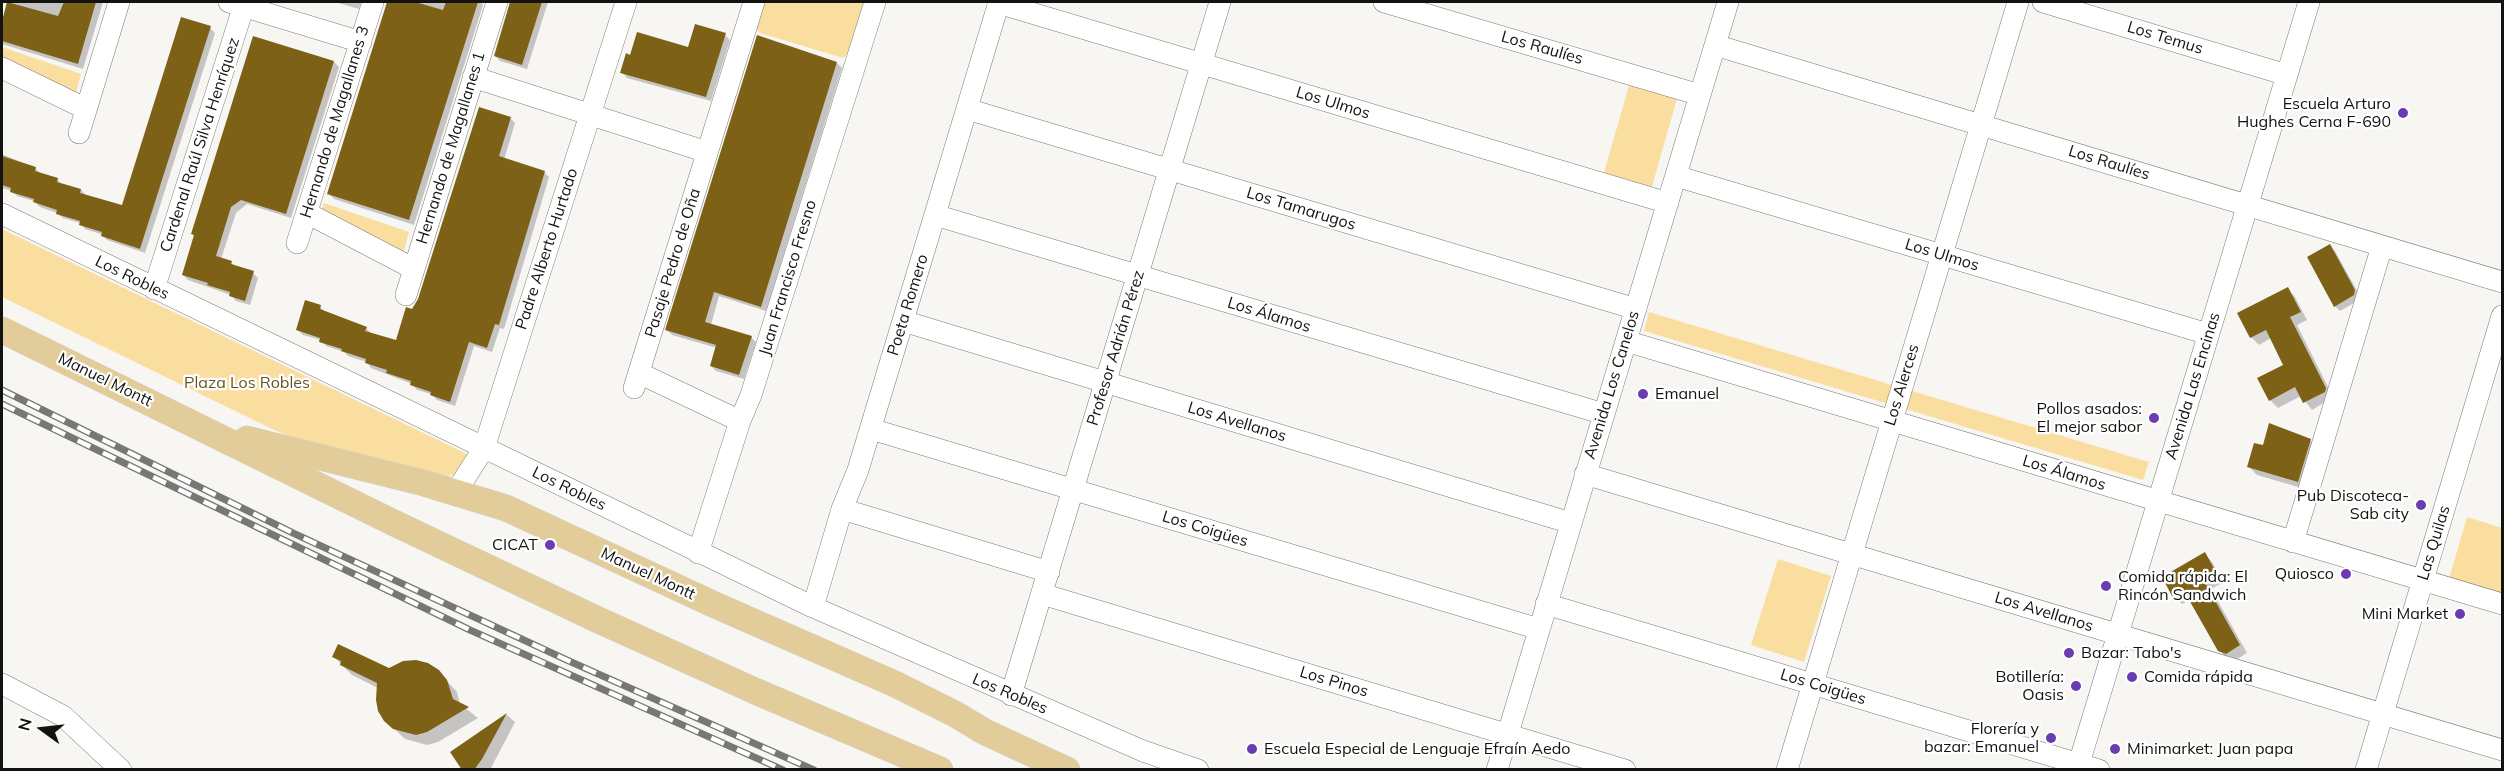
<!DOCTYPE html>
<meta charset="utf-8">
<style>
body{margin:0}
#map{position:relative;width:2504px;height:771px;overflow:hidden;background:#f8f6f3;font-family:Mulish,sans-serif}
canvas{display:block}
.frame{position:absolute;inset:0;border:3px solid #121211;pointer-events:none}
.north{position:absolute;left:12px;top:699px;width:60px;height:60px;-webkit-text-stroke:4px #fff;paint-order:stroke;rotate:285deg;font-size:16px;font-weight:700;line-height:24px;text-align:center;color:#121211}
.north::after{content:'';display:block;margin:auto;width:21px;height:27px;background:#121211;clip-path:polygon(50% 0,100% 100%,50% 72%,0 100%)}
</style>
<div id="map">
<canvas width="2504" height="771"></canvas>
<div class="frame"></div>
<div class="north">N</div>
</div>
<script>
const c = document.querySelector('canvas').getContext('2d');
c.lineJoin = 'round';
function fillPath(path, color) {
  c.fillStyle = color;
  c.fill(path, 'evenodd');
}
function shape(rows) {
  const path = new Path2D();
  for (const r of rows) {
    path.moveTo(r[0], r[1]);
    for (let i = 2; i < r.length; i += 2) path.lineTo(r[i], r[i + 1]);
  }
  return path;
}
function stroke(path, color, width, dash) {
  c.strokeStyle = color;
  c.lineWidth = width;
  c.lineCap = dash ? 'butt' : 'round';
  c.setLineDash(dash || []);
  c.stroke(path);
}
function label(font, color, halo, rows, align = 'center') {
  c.font = font + ' Mulish,sans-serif';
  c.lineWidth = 4.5;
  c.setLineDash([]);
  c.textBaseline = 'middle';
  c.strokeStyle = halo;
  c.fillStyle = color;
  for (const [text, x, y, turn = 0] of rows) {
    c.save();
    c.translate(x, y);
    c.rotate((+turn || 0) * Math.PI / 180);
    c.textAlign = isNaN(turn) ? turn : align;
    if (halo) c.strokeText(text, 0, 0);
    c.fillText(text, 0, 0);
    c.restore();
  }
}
fillPath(shape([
 [760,2,864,2,848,53,843,58,760,33,755,28],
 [2,47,81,74,75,96,2,60],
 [1630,82,1678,95,1651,190,1603,176],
 [324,203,409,232,403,254,321,213],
 [2,229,469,455,456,474,449,476,379,458,313,447,270,428,2,297],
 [1649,312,2149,462,2143,480,1644,331],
 [2467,517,2502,528,2502,595,2449,579],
 [1778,559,1831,576,1804,662,1751,645]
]), '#f9de9f');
fillPath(shape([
 [9,2,103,2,83,69,2,44,2,26],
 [335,2,361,2,359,9],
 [389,2,481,2,483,5,414,225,334,199,329,194],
 [512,2,548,2,527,69,500,61,495,56],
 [210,28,215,33,145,253,107,240,101,234,85,229,80,223,63,218,57,213,40,207,34,201,17,196,12,191,2,188,2,154,35,168,41,174,57,179,62,185,81,190,87,196,123,207],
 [725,35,730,40,711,101,627,78,622,72],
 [334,62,339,67,291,218,247,204,236,213,221,259,231,262,237,268,253,273,258,278,250,305,236,301,231,295,188,280,183,275,195,237,192,234],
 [837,63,842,68,766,311,719,296,711,325,751,337,756,342,744,379,716,371,711,366,717,348,672,335,667,330],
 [510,118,515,123,504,160,544,172,549,177,504,329,500,328,492,352,474,346,455,406,437,400,431,394,417,390,412,384,371,368,367,362,348,356,344,352,326,346,321,340,303,335,298,330,320,307,325,312,366,328,371,333,397,342],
 [2330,246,2335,251,2360,296,2359,300,2340,311,2335,306],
 [2288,289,2295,297,2307,320,2297,325,2333,397,2312,410,2301,396,2278,408,2270,400,2285,365,2271,338,2259,345,2251,337],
 [2270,425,2310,440,2318,448,2305,489,2257,475,2249,467,2264,447],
 [2205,554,2212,562,2224,582,2211,589,2247,653,2234,661,2228,659,2219,650,2190,600,2182,604,2174,597],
 [334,657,389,670,438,671,457,692,460,704,478,718,438,742,427,745,405,739,386,721,378,688,352,675],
 [507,715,515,722,491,768,464,770,452,752]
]), '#0003');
fillPath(shape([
 [7,2,58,16,64,2,96,2,78,64,2,41,2,21],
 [387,2,415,2,443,10,446,2,478,2,409,220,327,194],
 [510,2,542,2,522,65,494,56],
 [181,17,211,26,140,249,101,236,102,232,79,225,80,221,56,214,57,210,33,202,34,199,10,192,11,188,2,185,2,156,36,167,35,171,58,178,57,182,81,189,80,193,122,205],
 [695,24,726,33,706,97,620,73,626,53,630,55,637,32,688,47],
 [757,35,837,62,761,307,714,292,705,322,752,336,739,375,710,366,716,345,665,330],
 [253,36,334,61,286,214,241,200,231,207,216,256,232,261,231,264,254,271,245,301,229,296,230,292,207,285,208,283,182,275,194,235,191,234],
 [479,107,511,117,499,156,545,171,499,325,495,324,487,348,469,342,450,402,430,395,431,392,410,385,411,381,386,373,387,370,365,363,366,359,341,351,342,349,319,342,320,338,296,330,305,300,321,305,320,309,367,327,365,331,396,340,406,307,412,309,418,299],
 [2330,244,2355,290,2354,295,2334,307,2307,257],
 [2288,287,2301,312,2290,317,2326,388,2325,392,2303,403,2295,387,2269,401,2257,378,2283,365,2266,330,2250,338,2237,313],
 [2269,423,2311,439,2298,482,2247,467,2254,443,2263,445],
 [2205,552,2217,574,2204,581,2240,645,2226,654,2218,651,2184,591,2173,598,2162,577],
 [338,644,389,668,403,661,416,660,428,663,439,670,447,680,453,699,469,707,427,732,416,735,393,729,384,721,378,711,376,700,377,683,340,665,341,661,332,657],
 [507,713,482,759,474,770,462,770,450,752]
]), '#7c6117');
const minor = shape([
 [229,2,361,42],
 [1384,2,1700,95],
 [2043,2,2287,75],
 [998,3,1668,203],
 [1715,45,2502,282],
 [2,68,86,109],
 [473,77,707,152],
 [967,109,1636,309],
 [79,133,119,2],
 [1676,176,2208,334],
 [307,213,414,269],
 [2,214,813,607,1143,751,1198,770],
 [935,215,1604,414],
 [297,243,373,2],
 [154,289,245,2],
 [406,295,497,2],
 [903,321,1571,523],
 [1626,341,2502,604],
 [639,373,740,421],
 [634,388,754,2],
 [871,429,1539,629],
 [1585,474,2502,750],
 [456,492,484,448,626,2],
 [842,509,1049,572],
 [2293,542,2382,246],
 [698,553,740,421,751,395,875,2],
 [1042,594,1625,770],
 [1546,604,2099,770],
 [813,607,842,509,858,470,999,2],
 [2,684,63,716,121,770],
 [1011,695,1220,2],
 [1497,770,1728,2],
 [1787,770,2018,2],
 [2077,770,2309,2],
 [2366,770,2502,316]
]);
const major = shape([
 [2,330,392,522,594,618,755,691,940,770],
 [247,439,424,483,506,508,715,605,895,684,955,714,985,732,1067,770]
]);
stroke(minor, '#7e7d7a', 22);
stroke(major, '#d4d4d4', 27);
stroke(minor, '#fff', 21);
stroke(major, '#e2cd9a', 26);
const rail = shape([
 [2,390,293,533,569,661,814,770],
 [2,404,470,630,783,770]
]);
stroke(rail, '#787775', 7);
stroke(rail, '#fff', 4.5, [14]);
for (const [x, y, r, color] of [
 [2403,113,6,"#6b3bb2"],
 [1643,394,6,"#6b3bb2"],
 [2154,418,6,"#6b3bb2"],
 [2421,505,6,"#6b3bb2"],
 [550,545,6,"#6b3bb2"],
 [2346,574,6,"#6b3bb2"],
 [2106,586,6,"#6b3bb2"],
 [2460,614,6,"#6b3bb2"],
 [2069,653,6,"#6b3bb2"],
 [2132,677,6,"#6b3bb2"],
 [2076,686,6,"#6b3bb2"],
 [2051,738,6,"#6b3bb2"],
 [1252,749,6,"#6b3bb2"],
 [2115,749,6,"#6b3bb2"]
]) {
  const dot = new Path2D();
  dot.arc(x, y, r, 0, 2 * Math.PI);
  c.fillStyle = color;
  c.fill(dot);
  stroke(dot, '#fff', 2);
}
label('16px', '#121211', '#fff', [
 ["Los Temus",2165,38,17],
 ["Los Raulíes",1542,48,16],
 ["Los Ulmos",1333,103,17],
 ["Hernando de Magallanes 3",335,122,-73],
 ["Cardenal Raúl Silva Henríquez",200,145,-72],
 ["Hernando de Magallanes 1",451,148,-73],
 ["Los Raulíes",2109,163,17],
 ["Los Tamarugos",1301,209,17],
 ["Padre Alberto Hurtado",547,249,-72],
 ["Los Ulmos",1942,255,17],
 ["Pasaje Pedro de Oña",673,263,-73],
 ["Los Robles",132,278,26],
 ["Juan Francisco Fresno",788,278,-73],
 ["Poeta Romero",908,305,-73],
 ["Los Álamos",1269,315,17],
 ["Profesor Adrián Pérez",1116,348,-73],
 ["Manuel Montt",105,380,26],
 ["Avenida Los Canelos",1612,385,-73],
 ["Los Alerces",1902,385,-73],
 ["Avenida Las Encinas",2193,386,-73],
 ["Los Avellanos",1237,422,17],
 ["Los Álamos",2064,473,17],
 ["Los Robles",569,489,26],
 ["Los Coigües",1205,529,17],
 ["Las Quilas",2434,543,-73],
 ["Manuel Montt",648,574,25],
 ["Los Avellanos",2044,612,17],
 ["Los Pinos",1334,682,17],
 ["Los Coigües",1823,687,17],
 ["Los Robles",1010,694,23]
]);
label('16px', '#121211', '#fff', [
 ["Escuela Arturo",2391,104],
 ["Hughes Cerna F-690",2391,122],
 ["Emanuel",1655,394,"left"],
 ["Pollos asados:",2142,409],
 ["El mejor sabor",2142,427],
 ["Pub Discoteca-",2409,496],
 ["Sab city",2409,514],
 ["CICAT",538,545],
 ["Quiosco",2334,574],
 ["Comida rápida: El",2118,577,"left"],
 ["Rincón Sandwich",2118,595,"left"],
 ["Mini Market",2448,614],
 ["Bazar: Tabo's",2081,653,"left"],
 ["Botillería:",2064,677],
 ["Oasis",2064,695],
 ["Comida rápida",2144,677,"left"],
 ["Florería y",2039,729],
 ["bazar: Emanuel",2039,747],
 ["Escuela Especial de Lenguaje Efraín Aedo",1264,749,"left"],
 ["Minimarket: Juan papa",2127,749,"left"]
], 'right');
label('16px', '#685420', '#fff', [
 ["Plaza Los Robles",247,383]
]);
</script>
